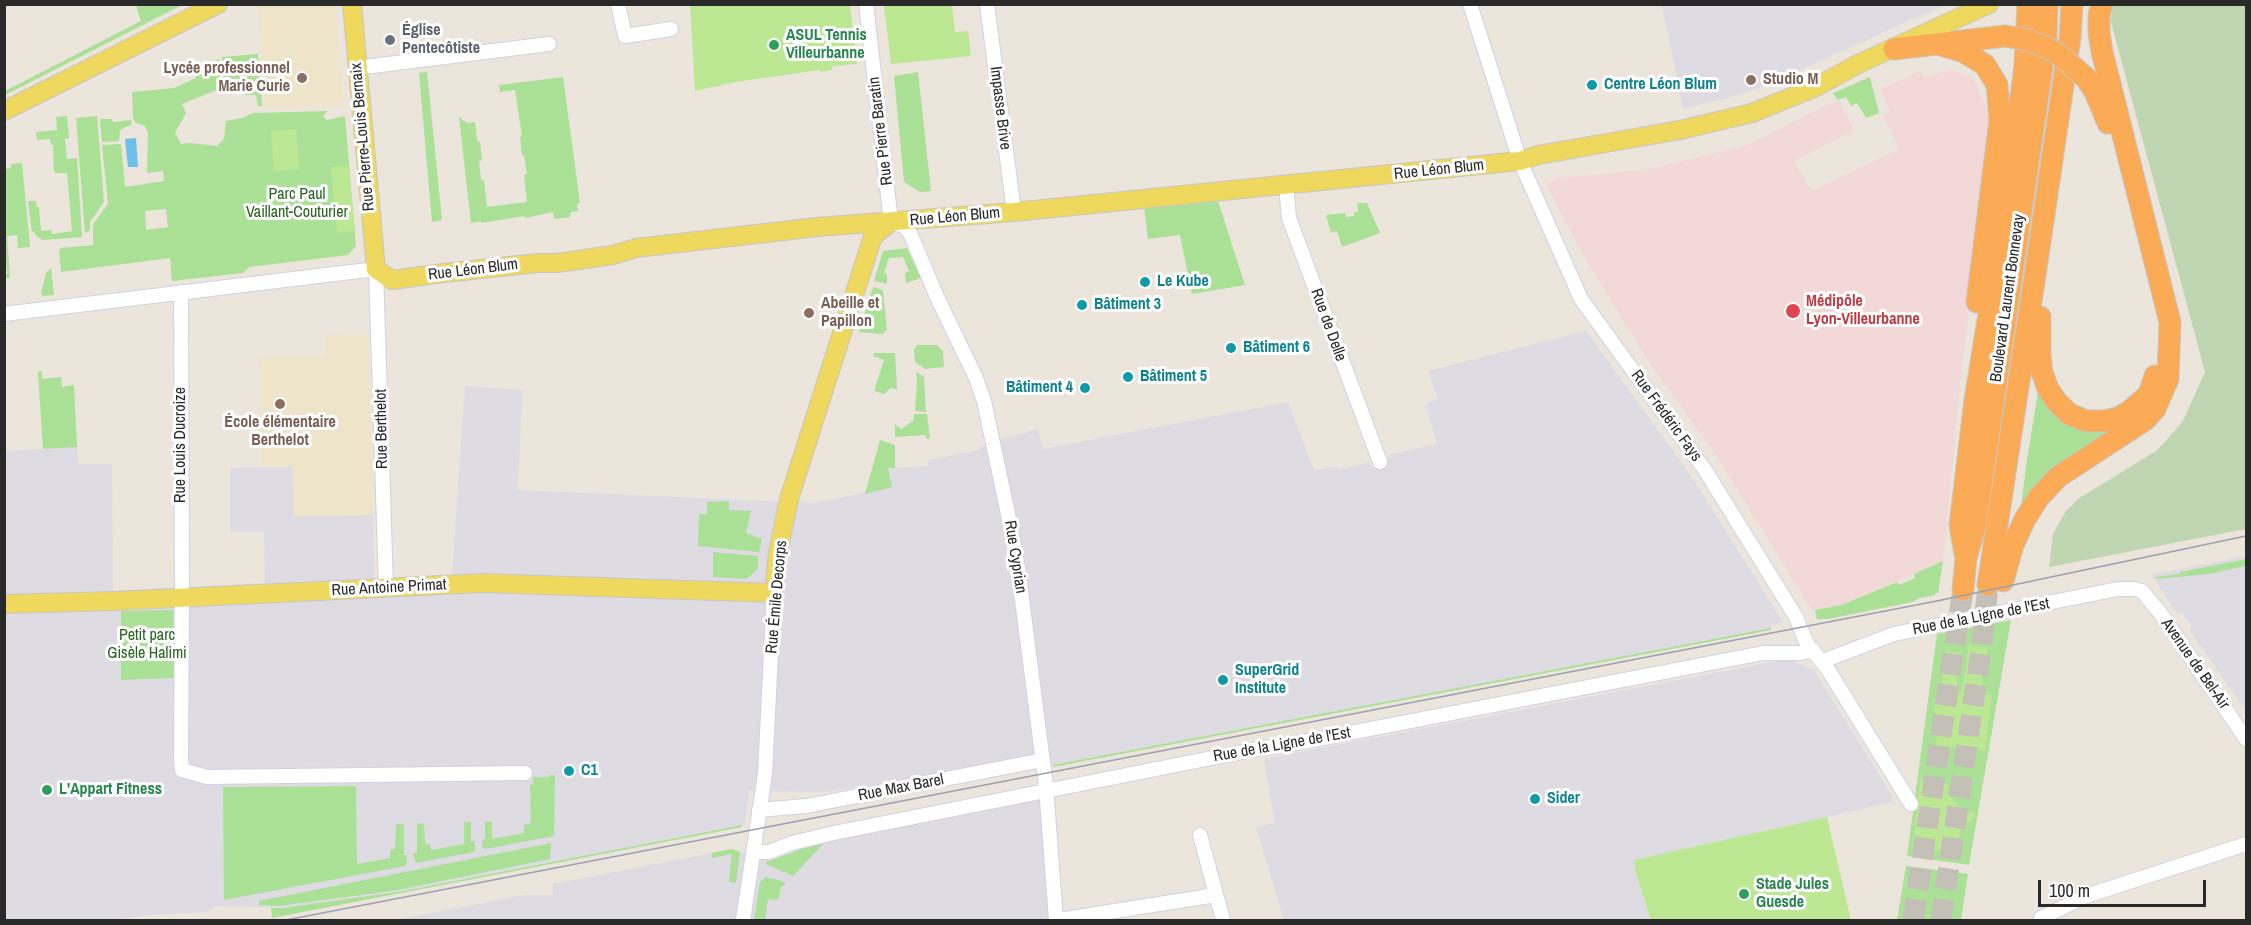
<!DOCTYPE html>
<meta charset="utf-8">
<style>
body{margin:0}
#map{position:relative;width:2251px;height:925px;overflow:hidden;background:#ebe5db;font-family:"Archivo Narrow",sans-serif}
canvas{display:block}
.frame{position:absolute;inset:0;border:6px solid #292929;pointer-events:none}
.scale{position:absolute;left:2038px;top:880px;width:168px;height:27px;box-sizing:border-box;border:3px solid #292929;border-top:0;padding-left:8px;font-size:18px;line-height:21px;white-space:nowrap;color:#292929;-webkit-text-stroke:4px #fff;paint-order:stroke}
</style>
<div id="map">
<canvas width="2251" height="925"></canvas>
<div class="frame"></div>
<div class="scale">100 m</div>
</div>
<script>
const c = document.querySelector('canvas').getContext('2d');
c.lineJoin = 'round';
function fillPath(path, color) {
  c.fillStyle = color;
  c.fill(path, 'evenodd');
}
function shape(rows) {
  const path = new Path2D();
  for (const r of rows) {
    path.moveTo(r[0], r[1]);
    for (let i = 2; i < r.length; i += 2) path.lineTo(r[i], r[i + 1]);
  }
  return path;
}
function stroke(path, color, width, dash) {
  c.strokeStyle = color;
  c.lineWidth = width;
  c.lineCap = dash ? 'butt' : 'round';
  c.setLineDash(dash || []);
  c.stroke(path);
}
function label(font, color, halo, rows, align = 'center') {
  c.font = font + ' "Archivo Narrow",sans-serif';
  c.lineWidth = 6;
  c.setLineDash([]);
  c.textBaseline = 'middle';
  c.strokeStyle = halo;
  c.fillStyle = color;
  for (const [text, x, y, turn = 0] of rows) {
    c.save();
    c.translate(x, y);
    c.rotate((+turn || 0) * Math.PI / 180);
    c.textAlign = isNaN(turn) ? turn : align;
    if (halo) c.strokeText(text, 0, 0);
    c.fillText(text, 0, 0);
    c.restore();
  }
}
fillPath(shape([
 [1662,5,1662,4,1944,5,1760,88,1729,98,1683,108],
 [1586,331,1691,476,1783,622,1771,625,1771,628,1053,765,1008,760,877,785,821,792,749,791,745,824,403,891,283,908,216,906,208,912,150,915,109,920,5,920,5,451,77,447,78,464,112,464,113,591,265,583,264,532,230,532,230,468,293,466,294,516,373,515,374,578,452,576,465,386,522,390,518,490,815,503,891,487,888,468,928,466,928,460,979,450,979,448,1003,439,1038,429,1043,449,1288,402,1314,471,1337,466,1339,470,1369,462,1372,467,1390,460,1388,455,1437,444,1426,404,1438,399,1428,371],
 [2246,556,2246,711,2190,631,2192,626,2183,614,2178,614,2151,575],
 [1788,659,1814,670,1892,796,1893,802,1635,860,1636,868,1634,869,1651,920,1284,920,1256,827,1275,823,1264,759],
 [1046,797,1052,920,395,920,525,895,553,895,553,884,732,849,769,861,833,838]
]), '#dedbe3');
fillPath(shape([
 [257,5,335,5,344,105,265,107],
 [368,334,373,515,294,516,293,467,262,467,259,358,325,357,325,335]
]), '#ede4ca');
fillPath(shape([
 [1952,70,1973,78,1993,123,1962,366,1943,561,1841,605,1812,610,1716,455,1649,362,1586,260,1546,184,1557,178,1648,169,1749,145,1838,100,1854,130,1794,161,1811,191,1899,149,1883,115,1890,112,1880,89,1921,71,1923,77]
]), '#f2d9d8');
fillPath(shape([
 [136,5,182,5,5,95,5,91,141,21],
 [258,54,262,106,258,106,256,95,245,95,244,84,224,85,222,57],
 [219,59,221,88,182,104,186,113,175,133,181,144,191,143,217,146,224,139,226,121,242,118,253,113,327,111,323,117,327,120,345,116,356,246,348,255,249,267,243,273,172,281,170,258,61,272,59,251,61,248,93,245,93,224,108,204,102,145,121,144,125,187,164,181,163,171,147,173,148,132,145,126,136,123,133,118,132,92,174,88,196,78,196,71],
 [166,209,168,227,146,230,145,211],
 [427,72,442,220,432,222,419,73],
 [918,72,931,191,920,192,904,182,894,76],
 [563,77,580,203,577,204,578,211,571,212,570,217,554,219,553,212,525,218,524,216,481,223,481,221,471,223,459,117,467,123,475,122,477,141,480,142,482,160,479,161,480,170,481,180,484,180,487,207,527,202,524,175,527,174,524,156,522,155,520,137,522,136,515,90,500,92,499,85],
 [1870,77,1879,113,1866,118,1857,103,1851,106,1846,97,1838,100,1833,93],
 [67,116,69,138,65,139,67,159,77,158,82,237,43,240,35,235,35,231,32,232,28,201,36,201,37,207,39,208,41,231,51,230,52,234,72,231,67,173,56,173,54,171,53,145,51,145,50,139,37,140,36,132,57,130,56,117],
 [97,116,104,202,90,222,90,230,85,233,76,118],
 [100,119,112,119,113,122,131,120,132,124,120,130,119,141,102,142],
 [22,163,30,247,18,248,17,235,7,236,10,278,5,278,5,274,7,274,4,248,5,169,11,168,11,164],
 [1218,201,1245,285,1192,294,1180,235,1148,239,1144,208],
 [1357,203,1367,203,1380,233,1342,247,1337,231,1331,233,1326,215,1345,213,1346,217,1354,216,1354,212,1358,212],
 [907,248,921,278,906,283,905,273,909,271,903,257,889,258,884,273,887,274,887,284,874,281,883,251],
 [51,268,54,295,43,296,41,293,46,273],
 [873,287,883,290,887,330,882,334,859,332],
 [917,345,937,345,943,351,944,367,925,369,915,362,914,350],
 [874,353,895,353,897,389,891,388,884,394,874,391,884,360,873,356],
 [42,371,42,379,61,377,62,387,74,385,77,447,43,449,38,372],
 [916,372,924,377,926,412,915,411,917,381],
 [2039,386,2109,431,2021,508,2026,466],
 [914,414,927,414,930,438,926,439,926,435,895,437,895,424,901,429,913,421],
 [880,440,895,445,895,468,888,468,892,487,865,494],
 [729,501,729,510,751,511,746,533,762,539,759,552,698,546,699,514,707,514,707,502],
 [713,552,758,556,758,569,746,579,713,577],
 [2246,559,2246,566,2208,574,2157,579,2155,577,2180,574,2180,572],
 [1943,561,1938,593,1935,593,1935,595,1920,598,1912,602,1828,619,1817,619,1815,610,1841,605,1897,582,1899,585,1915,578,1914,574],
 [173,610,174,678,121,680,121,611],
 [2011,620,1969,865,1907,856,1937,634],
 [1771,628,1771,630,1053,767,1053,765],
 [549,775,555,775,554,836,485,849,483,848,482,840,485,839,485,822,492,822,492,839,524,833,524,825,531,823,530,785,533,784,533,777,549,777],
 [356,786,357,864,390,858,390,850,395,849,396,824,404,824,404,855,407,855,407,862,405,866,224,900,223,787],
 [464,822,471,822,471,842,475,841,475,849,474,852,416,863,413,854,417,852,417,824,424,823,425,844,430,844,431,850,464,844],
 [742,825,742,827,272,918,271,908,283,908,403,891],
 [833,838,824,843,793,876,766,864,766,862],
 [551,843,550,859,398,890,279,906,259,905,259,901],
 [732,849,740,852,736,883,729,882,732,854,712,858,712,853],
 [1906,866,1968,874,1961,920,1897,920],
 [766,877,786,882,781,887,778,900,768,899,765,920,754,920,760,882]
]), '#aae197');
fillPath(shape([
 [2112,5,2246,5,2246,529,2049,567,2053,534,2066,511,2078,499,2156,451,2165,442,2183,421,2205,372,2111,22]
]), '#c0d5b2');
fillPath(shape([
 [690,5,850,5,857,64,833,66,831,70,821,72,820,70,736,82,695,91],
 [884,5,952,5,955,32,968,31,971,56,891,64],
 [296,129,299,169,274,171,271,131],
 [349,166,355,231,337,233,331,167],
 [1969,646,1988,647,1980,692,1962,690],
 [1946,651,1961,653,1956,689,1941,688],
 [1938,689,1992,695,1985,751,1935,745,1938,731,1933,722],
 [1920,780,1949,784,1947,792,1961,810,1975,813,1973,819,1961,828,1956,853,1913,848],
 [1827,817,1851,920,1651,920,1634,868,1636,868,1634,860]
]), '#bde893');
fillPath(shape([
 [136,138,138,167,128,167,125,139]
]), '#6ec0ec');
stroke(shape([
 [1913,920,1963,590],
 [1941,920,1982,644,1988,585]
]), '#c4bfb7', 21, [21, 10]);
const minor = shape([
 [618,4,625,36,671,29],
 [866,4,891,222,904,226,910,233,937,297,976,378,984,401,1008,514,1018,568,1046,786,1056,920],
 [987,4,1014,212],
 [1470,4,1520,161,1581,299,1705,470,1796,617,1807,644,1827,668,1911,804],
 [356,68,549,44],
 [1286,185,1289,218,1380,462],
 [181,292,182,586,181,759,182,770,207,777,525,773],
 [4,314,376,269,386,589],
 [2012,610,2118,589,2134,589,2142,591,2161,614,2246,739],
 [1823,661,1894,634,1934,626],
 [759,810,806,806,1043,760],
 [1200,835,1223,920],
 [753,852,769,852,792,843,834,833,1252,750,1303,742,1763,653,1801,653,1813,650],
 [2041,918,2086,896,2246,844],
 [743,920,765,774,774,593],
 [1059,920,1216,895]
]);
const major = shape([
 [352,4,376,269,392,280,443,273,538,263,557,263,613,255,636,248,817,227,1014,212,1520,161,1538,155,1680,130,1752,113,1816,87,1858,64,1989,4],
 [4,111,218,4],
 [4,604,114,601,483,583,774,593,778,552,789,499,873,236,891,222]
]);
const highway = shape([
 [1941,45,1964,52,1985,65,1997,85,2000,120,1977,302],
 [1894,49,2005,36],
 [2086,78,2095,92,2108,123],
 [2040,317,2040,355,2042,372,2048,389,2057,402,2069,414,2086,421,2103,421,2118,418,2130,411,2149,394,2155,376],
 [1965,554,1960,525,1975,400,2006,209,2025,66,2028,4],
 [2003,581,2013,545,2025,519,2039,497,2058,477,2145,420,2155,409,2168,379,2170,322,2102,52,2099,32,2099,15,2102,4],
 [1988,585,2037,262,2070,38,2072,4],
 [1963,590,1966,558,1975,527,2046,40,2047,4]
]);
stroke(minor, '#d0d2e2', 16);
stroke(major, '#c7c7c7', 20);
stroke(highway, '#c7c7c7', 23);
stroke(minor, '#fff', 14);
stroke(major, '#eed85d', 18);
stroke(highway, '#fbab55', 21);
stroke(shape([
 [286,920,1937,601,2246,536]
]), '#9e9fb3', 1.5);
const minorBridge = shape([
 [1934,626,2012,610]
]);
const highwayBridge = shape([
 [2005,36,2027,40,2048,48,2062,57,2086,78]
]);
stroke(minorBridge, '#d0d2e2', 16, []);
stroke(highwayBridge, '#c7c7c7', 23, []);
stroke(minorBridge, '#fff', 14);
stroke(highwayBridge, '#fbab55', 21);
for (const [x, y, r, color] of [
 [390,40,6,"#6b7280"],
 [774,45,6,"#2e9e5b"],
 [302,78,6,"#8d6e63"],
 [1751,80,6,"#8d6e63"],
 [1592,85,6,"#0f9aa8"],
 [1145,282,6,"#0f9aa8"],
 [1082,305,6,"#0f9aa8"],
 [1793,311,8,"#e0444e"],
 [809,313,6,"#8d6e63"],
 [1231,348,6,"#0f9aa8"],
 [1128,377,6,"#0f9aa8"],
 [1085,388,6,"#0f9aa8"],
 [280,404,6,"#8d6e63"],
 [1223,680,6,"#0f9aa8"],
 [569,771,6,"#0f9aa8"],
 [47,790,6,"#2e9e5b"],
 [1535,799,6,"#0f9aa8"],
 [1744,894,6,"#2e9e5b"]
]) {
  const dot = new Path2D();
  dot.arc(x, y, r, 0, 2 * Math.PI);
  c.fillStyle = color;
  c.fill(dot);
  stroke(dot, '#fff', 2);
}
label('bold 16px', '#5b616d', '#fff', [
 ["Église",402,31],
 ["Pentecôtiste",402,49]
], 'left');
label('bold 16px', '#27864d', '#fff', [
 ["ASUL Tennis",786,36],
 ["Villeurbanne",786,54],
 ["L'Appart Fitness",59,790],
 ["Stade Jules",1756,885],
 ["Guesde",1756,903]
], 'left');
label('bold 16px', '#785e54', '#fff', [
 ["Lycée professionnel",290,69,"right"],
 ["Marie Curie",290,87,"right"],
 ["Studio M",1763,80],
 ["Abeille et",821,304],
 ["Papillon",821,322],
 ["École élémentaire",280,423,"center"],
 ["Berthelot",280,441,"center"]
], 'left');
label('bold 16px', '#0d838f', '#fff', [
 ["Centre Léon Blum",1604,85],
 ["Le Kube",1157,282],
 ["Bâtiment 3",1094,305],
 ["Bâtiment 6",1243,348],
 ["Bâtiment 5",1140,377],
 ["Bâtiment 4",1073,388,"right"],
 ["SuperGrid",1235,671],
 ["Institute",1235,689],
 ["C1",581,771],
 ["Sider",1547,799]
], 'left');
label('16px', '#292929', '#fff', [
 ["Impasse Brive",1000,108,83],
 ["Rue Pierre Baratin",881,131,-97],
 ["Rue Pierre-Louis Bernaix",363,137,-95],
 ["Rue Léon Blum",1439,170,-6],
 ["Rue Léon Blum",955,217,-5],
 ["Rue Léon Blum",473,270,-7],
 ["Boulevard Laurent Bonnevay",2008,298,-82],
 ["Rue de Delle",1328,325,70],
 ["Rue Frédéric Fays",1666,416,54],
 ["Rue Berthelot",382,429,-91],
 ["Rue Louis Ducroize",181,445,-90],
 ["Rue Cyprian",1015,557,81],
 ["Rue Antoine Primat",389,588,-3],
 ["Rue Émile Decorps",777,597,-85],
 ["Rue de la Ligne de l'Est",1981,617,-11],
 ["Avenue de Bel-Air",2195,664,55],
 ["Rue de la Ligne de l'Est",1282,745,-10],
 ["Rue Max Barel",901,788,-11]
]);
label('16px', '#24641b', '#fff', [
 ["Parc Paul",297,195],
 ["Vaillant-Couturier",297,213],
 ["Petit parc",147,636],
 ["Gisèle Halimi",147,654]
]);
label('bold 16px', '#be3a42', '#fff', [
 ["Médipôle",1806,302],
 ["Lyon-Villeurbanne",1806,320]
], 'left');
</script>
